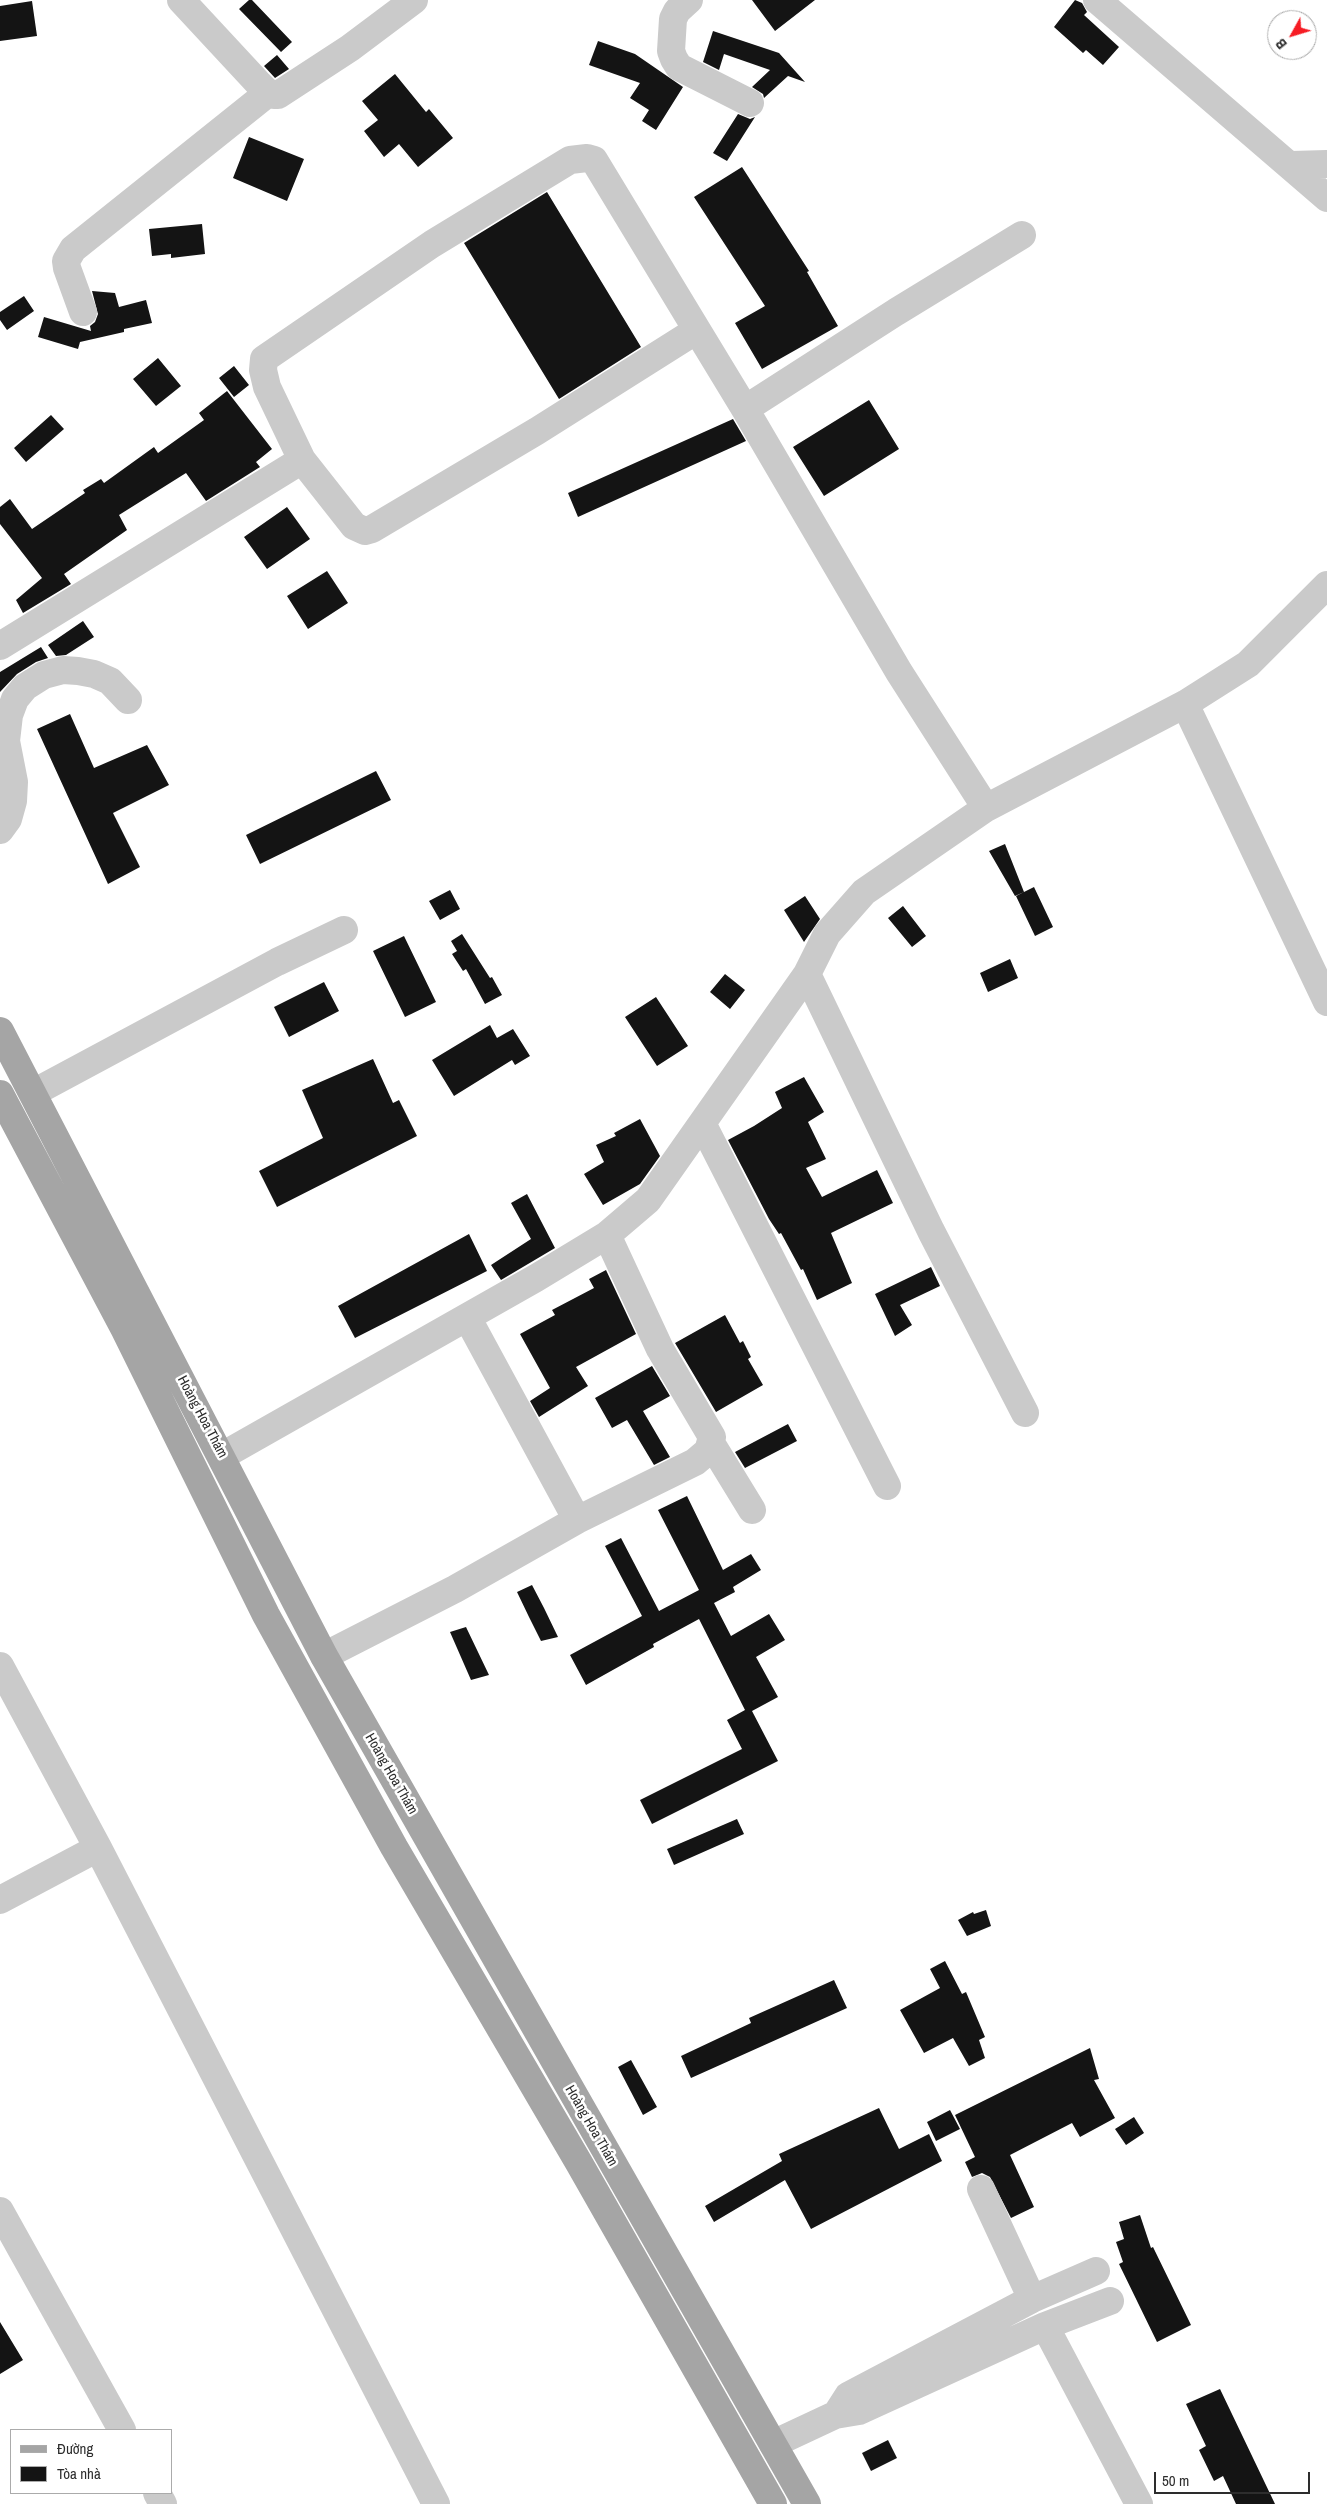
<!DOCTYPE html>
<meta charset="utf-8">
<style>
body{margin:0}
#map{position:relative;width:1327px;height:2504px;overflow:hidden;background:#fff;font-family:"Archivo Narrow",sans-serif}
canvas{display:block}
.legend{position:absolute;left:10px;top:2429px;width:162px;height:65px;box-sizing:border-box;background:#fff;border:1px solid #ababab;margin:0;padding:6px 9px;list-style:none;font-size:15px;color:#2d2d2d}
.legend li{display:flex;align-items:center;gap:10px;height:25px}
.legend b{width:25px;border:1px solid #ababab}
.north{position:absolute;left:1267px;top:10px;width:50px;height:50px;box-sizing:border-box;background:#fff;border:1px solid #ababab;border-radius:50%;rotate:231deg;font-size:14px;font-weight:700;line-height:20px;text-align:center;color:#2d2d2d}
.north::after{content:'';display:block;margin:auto;width:18px;height:22px;background:#f61c24;clip-path:polygon(50% 0,100% 100%,50% 72%,0 100%)}
.scale{position:absolute;left:1154px;top:2472px;width:156px;height:22px;box-sizing:border-box;border:2px solid #2d2d2d;border-top:0;padding-left:6px;font-size:15px;line-height:18px;white-space:nowrap;color:#2d2d2d;-webkit-text-stroke:4px #fff;paint-order:stroke}
</style>
<div id="map">
<canvas width="1327" height="2504"></canvas>
<ul class="legend">
<li><b style="height:6px;background:#a5a5a5"></b>Đường</li>
<li><b style="height:14px;background:#141414"></b>Tòa nhà</li>
</ul>
<div class="north">B</div>
<div class="scale">50 m</div>
</div>
<script>
const c = document.querySelector('canvas').getContext('2d');
c.lineJoin = 'round';
function fillPath(path, color) {
  c.fillStyle = color;
  c.fill(path, 'evenodd');
}
function shape(rows) {
  const path = new Path2D();
  for (const r of rows) {
    path.moveTo(r[0], r[1]);
    for (let i = 2; i < r.length; i += 2) path.lineTo(r[i], r[i + 1]);
  }
  return path;
}
function stroke(path, color, width, dash) {
  c.strokeStyle = color;
  c.lineWidth = width;
  c.lineCap = dash ? 'butt' : 'round';
  c.setLineDash(dash || []);
  c.stroke(path);
}
function label(font, color, halo, rows, align = 'center') {
  c.font = font + ' "Archivo Narrow",sans-serif';
  c.lineWidth = 5;
  c.setLineDash([]);
  c.textBaseline = 'middle';
  c.strokeStyle = halo;
  c.fillStyle = color;
  for (const [text, x, y, turn = 0] of rows) {
    c.save();
    c.translate(x, y);
    c.rotate((+turn || 0) * Math.PI / 180);
    c.textAlign = isNaN(turn) ? turn : align;
    if (halo) c.strokeText(text, 0, 0);
    c.fillText(text, 0, 0);
    c.restore();
  }
}
fillPath(shape([
 [249,0,252,0,292,42,281,52,239,9],
 [752,0,815,0,775,31],
 [1075,0,1082,3,1087,12,1084,15,1119,47,1103,65,1086,50,1083,53,1054,27],
 [32,1,37,36,0,41,0,6],
 [713,31,779,53,805,82,788,76,764,98,763,94,752,87,770,70,724,54,719,70,703,62],
 [598,41,635,54,683,87,656,130,642,121,649,110,630,98,640,83,589,65],
 [277,55,289,69,275,78,264,66],
 [395,74,426,112,429,109,453,138,418,167,399,144,384,157,364,131,378,120,362,101],
 [738,114,750,119,755,117,727,161,713,153],
 [249,137,304,159,287,201,233,178],
 [742,167,809,271,807,272,838,326,762,369,735,323,765,306,694,197],
 [547,192,641,347,559,399,464,243],
 [202,224,205,254,171,258,171,254,152,256,149,229],
 [92,291,115,293,119,307,146,300,152,323,124,329,124,332,80,342,78,349,38,337,44,317,91,331,90,326,95,322,98,314],
 [24,296,34,311,7,330,0,320,0,312],
 [158,358,181,386,156,406,133,379],
 [234,366,249,385,234,397,219,378],
 [227,391,272,449,256,462,260,467,206,501,186,473,119,515,127,530,64,574,71,584,23,613,16,600,42,578,0,524,0,507,10,499,32,529,85,493,83,490,101,479,104,483,154,447,158,453,204,420,199,413],
 [869,400,899,449,824,496,793,447],
 [51,415,64,429,26,462,14,448],
 [733,419,746,441,578,517,568,493],
 [287,507,310,539,267,569,244,537],
 [327,571,348,603,308,629,287,596],
 [83,621,94,637,66,655,56,656,48,645],
 [41,647,48,658,36,662,17,674,0,692,0,672],
 [70,714,94,768,147,745,169,785,113,813,140,867,108,884,37,729],
 [376,771,391,800,260,864,246,835],
 [1005,844,1024,892,1015,896,989,851],
 [1034,887,1053,927,1035,936,1016,896],
 [450,890,460,909,440,920,429,901],
 [805,896,820,919,804,942,784,910],
 [903,906,926,936,912,947,888,918],
 [462,934,490,978,492,977,502,995,485,1004,466,969,463,971,452,954,457,951,451,941],
 [404,936,436,1002,405,1017,373,951],
 [1010,959,1018,978,988,992,980,973],
 [725,974,745,990,730,1009,710,992],
 [324,982,339,1011,289,1037,274,1007],
 [656,997,688,1046,657,1066,625,1017],
 [490,1025,497,1038,513,1029,530,1056,515,1065,512,1060,454,1096,432,1060],
 [373,1059,393,1103,399,1100,417,1136,277,1207,259,1171,323,1138,302,1090],
 [804,1077,824,1112,808,1122,826,1159,806,1168,822,1197,877,1170,893,1203,831,1233,852,1283,817,1300,803,1269,801,1270,781,1233,779,1234,769,1219,728,1140,754,1126,782,1108,775,1092],
 [640,1119,660,1156,640,1184,603,1205,584,1174,604,1162,596,1145,616,1136,614,1133],
 [527,1194,555,1248,501,1280,491,1265,531,1239,511,1203],
 [469,1234,487,1271,355,1338,338,1306],
 [931,1267,940,1286,900,1305,912,1325,895,1336,875,1294],
 [606,1270,636,1334,576,1367,588,1386,539,1417,530,1401,550,1388,520,1334,555,1315,552,1310,594,1288,589,1279],
 [725,1315,740,1343,743,1341,751,1357,748,1359,763,1385,716,1412,675,1343],
 [652,1366,670,1396,643,1411,670,1457,654,1465,627,1420,612,1428,595,1398],
 [788,1424,797,1441,745,1468,735,1452],
 [687,1496,723,1570,751,1554,761,1570,733,1587,735,1592,714,1603,731,1636,769,1614,785,1640,756,1657,778,1697,752,1711,778,1761,652,1824,640,1800,742,1749,727,1720,745,1710,699,1619,653,1644,654,1647,586,1685,570,1655,642,1616,605,1546,621,1538,659,1611,699,1590,658,1510],
 [532,1585,544,1608,558,1637,541,1641,529,1617,517,1592],
 [466,1627,489,1675,471,1680,450,1632],
 [737,1819,744,1834,674,1865,667,1849],
 [986,1910,991,1926,967,1936,958,1920,973,1912,974,1914],
 [945,1961,962,1994,966,1992,985,2037,979,2040,985,2058,969,2066,953,2038,924,2053,900,2010,940,1988,930,1969],
 [834,1980,847,2008,691,2078,681,2056,751,2023,749,2018],
 [1090,2048,1099,2079,1094,2080,1115,2118,1080,2137,1072,2123,1010,2155,1034,2207,1011,2218,990,2177,982,2173,972,2177,965,2162,975,2157,955,2115],
 [631,2060,657,2107,643,2115,618,2067],
 [879,2108,899,2149,929,2134,942,2161,811,2229,785,2180,714,2222,705,2206,782,2161,779,2154],
 [950,2110,960,2129,936,2141,927,2122],
 [1134,2117,1144,2133,1126,2145,1115,2129],
 [1140,2215,1151,2248,1153,2247,1191,2325,1157,2342,1119,2264,1123,2262,1116,2242,1124,2239,1119,2222],
 [0,2322,23,2360,0,2374],
 [1220,2389,1275,2504,1236,2504,1223,2476,1214,2481,1199,2450,1206,2446,1186,2404],
 [888,2440,897,2458,871,2471,862,2453]
]), '#141414');
stroke(shape([
 [181,0,259,84,268,93,274,95,278,95,350,48,414,0],
 [689,0,677,11,673,19,671,51,674,59,679,67,750,103],
 [1097,0,1327,198],
 [1292,165,1327,164],
 [83,312,67,268,66,261,73,249,268,93],
 [697,330,537,431,372,529,365,531,354,526,302,460,267,387,263,370,264,359,432,244,570,160,587,158,594,160,697,330,745,409,899,672,986,808],
 [745,409,896,312,1022,235],
 [0,646,302,460],
 [1185,704,1327,1002],
 [0,830,8,819,13,801,14,782,6,741,9,715,15,699,25,687,44,675,63,670,78,671,94,674,110,681,128,700],
 [807,974,931,1231,1025,1413],
 [33,1093,277,962,344,930],
 [703,1125,887,1486],
 [467,1317,577,1520],
 [711,1443,752,1510],
 [222,1456,536,1278,607,1235,648,1200,807,974,827,934,864,892,986,808,1185,704,1248,664,1327,585],
 [324,1656,455,1589,577,1520,695,1462,708,1451,712,1437,660,1349,607,1235],
 [0,1666,98,1848,436,2504],
 [0,1900,98,1848],
 [981,2189,1032,2299],
 [0,2211,122,2430],
 [1045,2326,1139,2504],
 [839,2410,848,2396,1032,2299,1096,2271],
 [773,2444,835,2415,859,2411,1045,2326,1110,2301],
 [157,2493,163,2504]
]), '#cacaca', 28);
stroke(shape([
 [0,1031,324,1656,807,2504],
 [0,1094,125,1330,266,1615,394,1847,579,2163,773,2504]
]), '#a5a5a5', 28);
label('14px', '#2d2d2d', '#fff', [
 ["Hoàng Hoa Thám",202,1417,62],
 ["Hoàng Hoa Thám",391,1774,60],
 ["Hoàng Hoa Thám",591,2126,60]
]);
</script>
